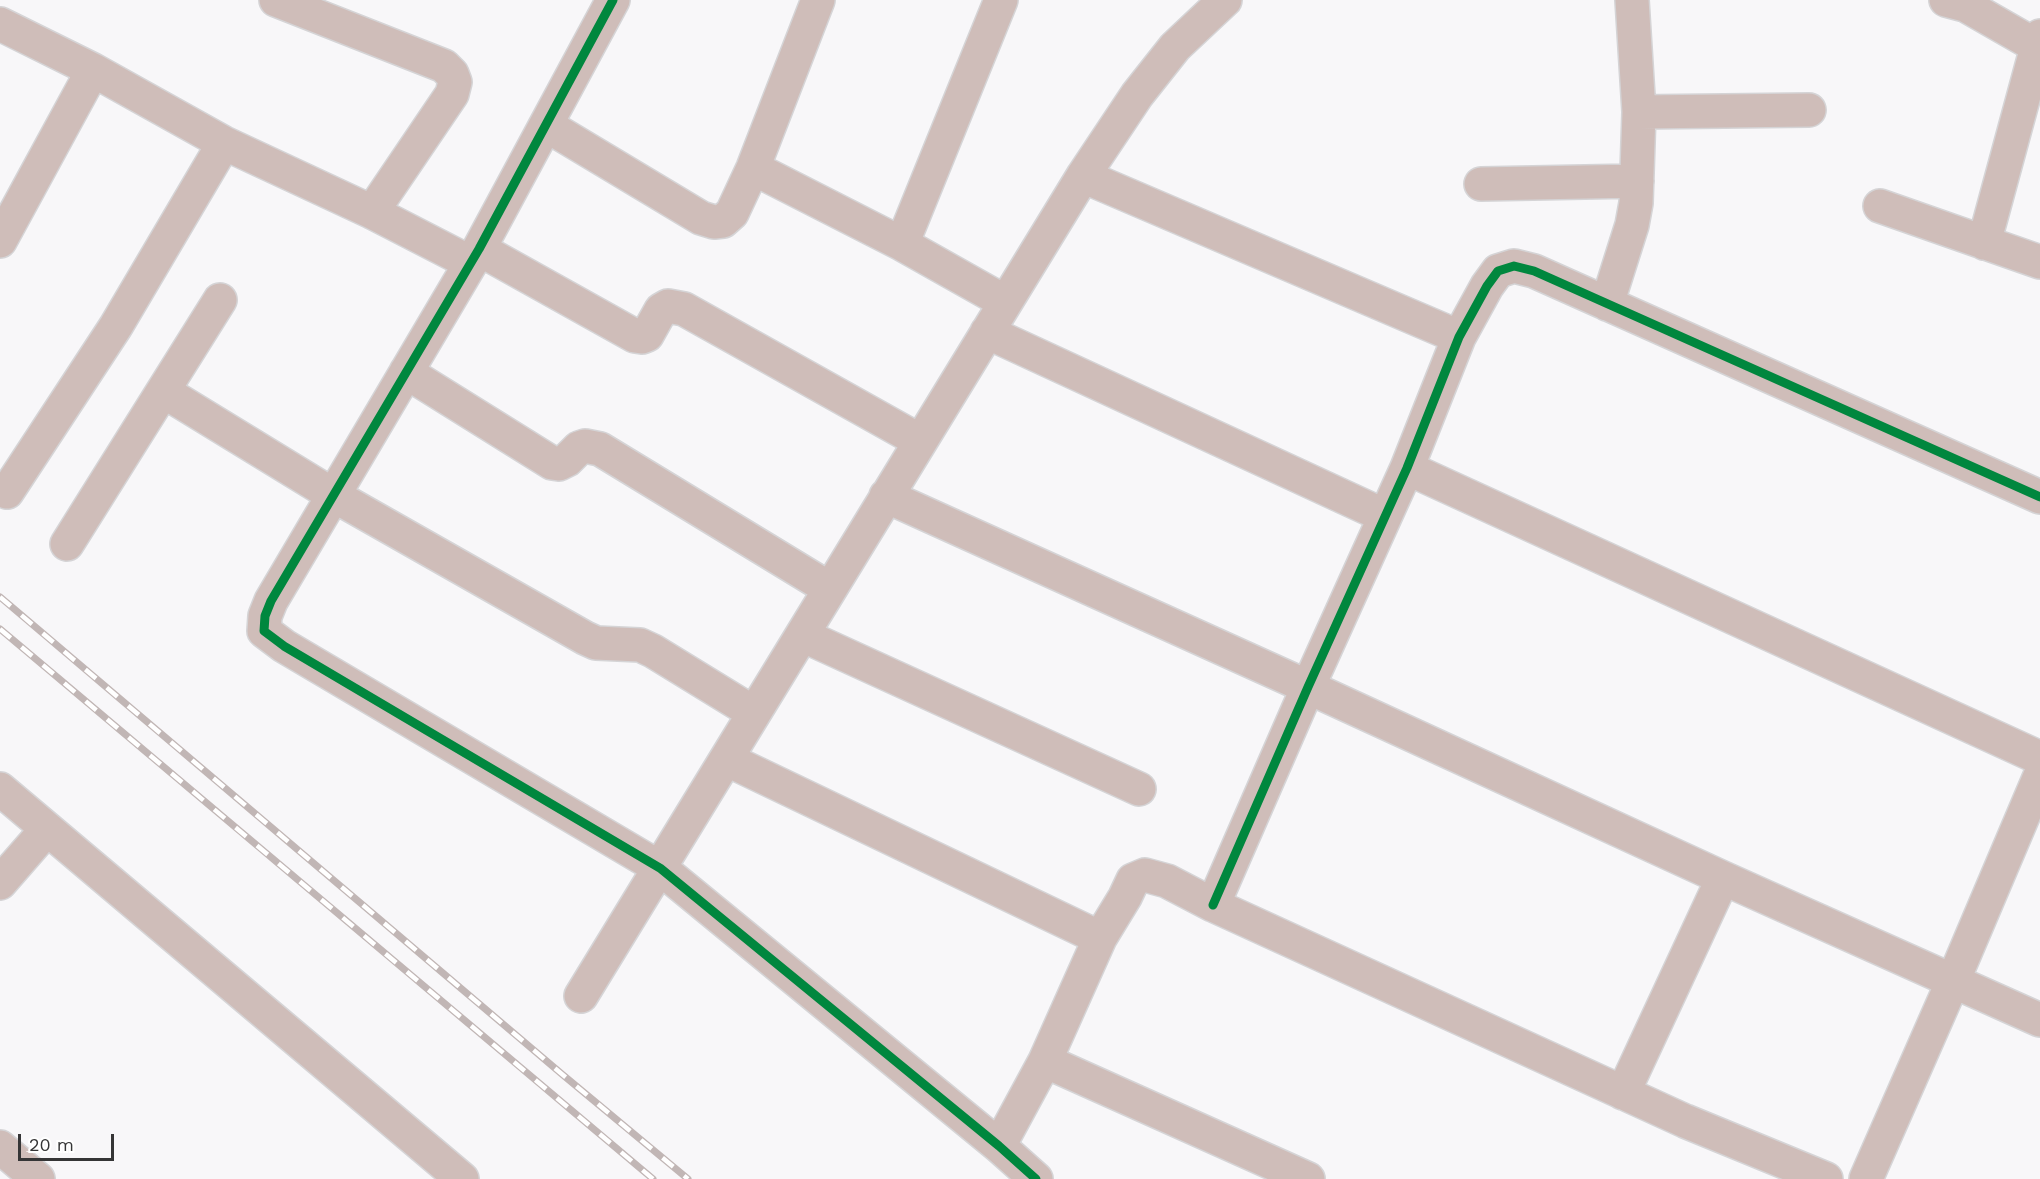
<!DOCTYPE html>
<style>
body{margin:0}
#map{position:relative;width:2040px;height:1179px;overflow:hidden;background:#f8f7f9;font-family:"Work Sans",sans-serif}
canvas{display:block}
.scale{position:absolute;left:18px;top:1134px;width:96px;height:27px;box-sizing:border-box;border:3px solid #353536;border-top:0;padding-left:8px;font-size:18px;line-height:21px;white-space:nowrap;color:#353536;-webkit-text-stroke:4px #fff;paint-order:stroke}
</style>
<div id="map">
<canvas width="2040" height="1179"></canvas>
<div class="scale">20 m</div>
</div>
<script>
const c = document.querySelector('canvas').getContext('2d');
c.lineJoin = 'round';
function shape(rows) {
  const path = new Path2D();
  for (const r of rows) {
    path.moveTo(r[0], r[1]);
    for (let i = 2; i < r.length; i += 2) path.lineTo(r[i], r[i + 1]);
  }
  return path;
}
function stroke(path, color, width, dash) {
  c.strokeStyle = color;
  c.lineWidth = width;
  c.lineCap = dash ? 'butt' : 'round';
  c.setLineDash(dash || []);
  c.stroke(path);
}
const minor = shape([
 [276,0,444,66,452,74,455,82,452,94,372,212],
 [613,0,479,249,271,601,265,616,264,631,284,646,660,868,999,1146,1036,1179],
 [1946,0,1965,5,2040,48],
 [0,24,93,70,224,143,372,212,471,263],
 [1639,112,1809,110],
 [546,125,701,218,714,222,723,221,732,213,753,168,818,0],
 [753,168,902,244,1005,302],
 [1083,176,1459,337],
 [1481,184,1637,181],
 [1880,206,2040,262],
 [0,241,93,70],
 [1984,243,2040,36],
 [902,244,1001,0],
 [479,249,635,336,642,337,647,335,661,310,668,306,684,309,920,441],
 [1607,304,1632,225,1636,203,1639,112,1632,0],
 [987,332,1385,516],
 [406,372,552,463,559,464,567,460,579,448,585,446,600,449,830,589],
 [163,391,333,495,585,638,596,643,640,645,653,651,754,713],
 [1407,468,2040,758],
 [7,492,116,326,224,143],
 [886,496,1308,687,1723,878,2040,1020],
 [67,544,220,300],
 [802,635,1139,789],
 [726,759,1100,938],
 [0,789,462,1179],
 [0,883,47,829],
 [1213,905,1308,687,1407,468,1459,337,1487,286,1498,271,1514,266,1534,271,2040,497],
 [581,996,1083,176,1137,95,1175,47,1225,0],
 [1045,1061,1308,1179],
 [1623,1093,1723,878],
 [999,1146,1045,1061,1100,938,1125,897,1133,880,1145,875,1167,881,1213,905,1685,1121,1826,1179],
 [0,1147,38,1179],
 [1866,1179,1953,981,2040,776]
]);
stroke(minor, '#d5d4d6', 36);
stroke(minor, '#cfbdb9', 33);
const rail = shape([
 [0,597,563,1075,688,1179],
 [0,629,653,1179]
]);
stroke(rail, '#c1b6b5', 7);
stroke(rail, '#fff', 4.5, [14]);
stroke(shape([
 [613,0,479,249,271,601,265,616,264,631,284,646,660,868,999,1146,1036,1179],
 [1213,905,1308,687,1407,468,1459,337,1487,286,1498,271,1514,266,1534,271,2040,497]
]), '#00873e', 9);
</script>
